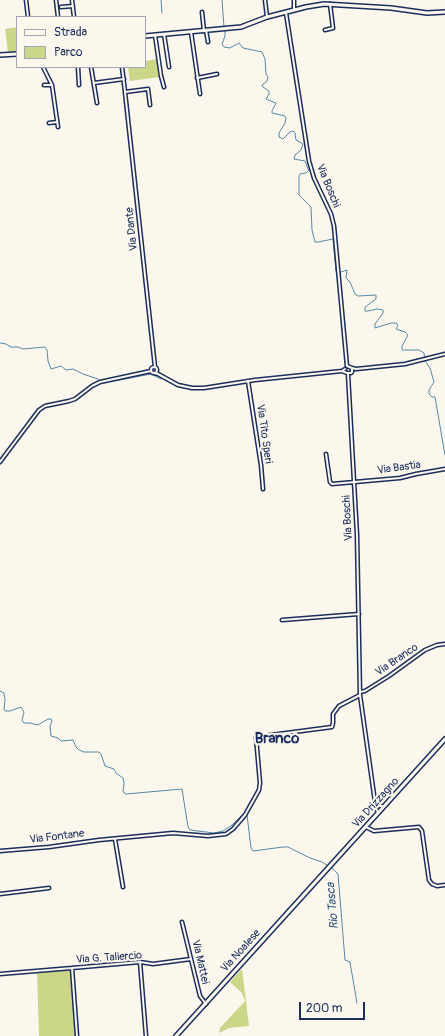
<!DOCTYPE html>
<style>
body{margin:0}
#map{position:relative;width:445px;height:1036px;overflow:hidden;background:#fbf7ec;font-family:Pangolin,sans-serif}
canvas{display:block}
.legend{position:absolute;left:16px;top:16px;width:130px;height:52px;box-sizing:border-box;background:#fbf7ec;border:1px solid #a1a7b3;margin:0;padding:5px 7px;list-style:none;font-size:12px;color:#1b2f5e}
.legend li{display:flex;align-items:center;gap:8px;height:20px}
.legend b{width:20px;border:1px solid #a1a7b3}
.scale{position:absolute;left:299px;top:1002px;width:66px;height:18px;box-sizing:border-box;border:2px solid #1b2f5e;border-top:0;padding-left:5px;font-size:12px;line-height:14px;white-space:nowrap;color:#1b2f5e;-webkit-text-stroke:3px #fbf7ec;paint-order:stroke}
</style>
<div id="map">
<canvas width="445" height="1036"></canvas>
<ul class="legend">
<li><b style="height:5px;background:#fbf7ec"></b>Strada</li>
<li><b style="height:11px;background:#cbd689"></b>Parco</li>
</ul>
<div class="scale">200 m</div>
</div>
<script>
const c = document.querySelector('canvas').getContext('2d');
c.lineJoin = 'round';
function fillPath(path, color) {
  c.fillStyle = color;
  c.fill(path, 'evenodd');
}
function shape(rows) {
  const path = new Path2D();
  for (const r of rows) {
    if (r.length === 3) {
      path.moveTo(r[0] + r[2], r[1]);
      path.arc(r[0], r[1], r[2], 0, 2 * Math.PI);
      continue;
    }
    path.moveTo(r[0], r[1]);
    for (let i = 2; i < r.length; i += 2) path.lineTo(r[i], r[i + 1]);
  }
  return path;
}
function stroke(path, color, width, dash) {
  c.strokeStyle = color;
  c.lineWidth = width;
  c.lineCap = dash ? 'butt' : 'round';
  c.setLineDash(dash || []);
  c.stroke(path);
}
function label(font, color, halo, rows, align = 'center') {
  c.font = font + ' Pangolin,sans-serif';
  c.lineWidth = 4;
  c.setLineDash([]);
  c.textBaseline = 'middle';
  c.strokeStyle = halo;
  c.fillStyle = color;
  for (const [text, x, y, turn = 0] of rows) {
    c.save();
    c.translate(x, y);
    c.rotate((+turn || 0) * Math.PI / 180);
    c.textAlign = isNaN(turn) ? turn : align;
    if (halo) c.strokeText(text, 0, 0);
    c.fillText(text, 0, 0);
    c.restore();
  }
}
fillPath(shape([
 [17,27,17,51,8,52,5,29],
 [157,59,160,77,130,81,128,67,145,67,145,61],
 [72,969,72,974,74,975,73,976,75,1036,39,1036,37,972],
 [242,969,249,1026,229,1028,219,1033,220,1028,245,1001,242,993,230,982]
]), '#cbd689');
stroke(shape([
 [161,0,162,13],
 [222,0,224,27],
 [225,30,225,36,222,44,224,47,230,48,239,43,243,48,262,52,265,59,266,74,268,77,267,81,262,85,263,87,269,91,269,94,266,99,276,103,272,111,272,113,285,116,286,118,285,123,279,133,279,137,283,139,290,132,293,131,295,133,296,140,303,144,301,150,295,155,294,159,305,161,308,169,309,170,306,173,300,174,299,176,299,195,311,207,312,230,315,242,318,242,333,239,336,271,338,273,347,270,346,278,350,282,355,294,358,296,376,295,376,299,365,307,365,311,368,311,377,309,383,310,383,313,375,324,375,328,391,323,396,323,398,325,396,329,405,332,408,335,402,346,402,350,419,350,424,353,425,361,430,368,434,382,429,390,429,394,432,397,435,397,445,455],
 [0,343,6,344,11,347,18,347,23,349,45,347,47,350,48,361,51,369,61,366,66,370,73,369,83,374,98,379,98,381,114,378],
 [114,381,151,374,161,379],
 [0,691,4,693,5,700,4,709,5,711,10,711,21,707,24,712,22,720,24,723,30,723,38,725,48,719,51,719,52,721,50,726,51,736,58,738,61,741,73,740,76,747,79,750,84,752,99,752,101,754,105,766,114,769,116,773,123,778,124,783,123,792,126,794,182,789,188,827,190,830,214,833,223,831,232,825,245,812,247,815,251,848,253,851,283,847,288,847,310,858,322,862,328,866],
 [331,867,338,874,345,960,350,962,357,1003]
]), '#5389a8', 1);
const minor = shape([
 [26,0,28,17],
 [56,0,58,17],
 [72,0,74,17],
 [265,0,267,17],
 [294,0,294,9],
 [61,7,73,6],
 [202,12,204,31],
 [286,13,309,161,314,178,331,214,334,226,347,366],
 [206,30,208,42],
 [325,30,333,28,330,4],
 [191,32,200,94],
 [164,34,169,67],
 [155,35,161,76,164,87],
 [43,67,52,85,58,127],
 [78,67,79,85],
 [91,67,97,103],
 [122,67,125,92,155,367],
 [197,78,217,74],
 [94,83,124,79],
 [44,85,52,85],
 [125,92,148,89,150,105],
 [49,123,57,122],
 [154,370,3],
 [352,368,356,369,405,364,445,354],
 [342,371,347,373,351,373,352,372,352,368,347,366],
 [154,373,158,374,178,385,192,388,204,388,255,380,342,371,345,369],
 [348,374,357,535,360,695,376,809,378,812],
 [248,381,261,465,263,489],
 [326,454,330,482,332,484,400,478,416,474,445,469],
 [0,462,39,410,45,406,69,401,75,399,92,386,100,382,151,371],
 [282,620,359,614],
 [360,692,365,691,389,676,425,650,437,645,445,644],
 [376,802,379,806,384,806],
 [366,827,374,831,419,827,422,831,429,880,432,884,437,886,445,885],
 [115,839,123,887],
 [0,851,49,847,99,840,173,833,208,836,226,834,233,829,245,815,259,790,260,783,256,737,332,727,333,723,333,714,339,706,360,695],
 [0,894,49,888],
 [182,922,200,996,206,1004],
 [140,962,146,1036],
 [0,974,72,968],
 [77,1036,72,968,140,962,153,964,191,959]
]);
const major = shape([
 [145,36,241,27,267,17,306,7,324,4,391,8,427,13,445,12],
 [0,55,17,54],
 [176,1036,445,739]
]);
stroke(minor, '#1b2f5e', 5);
stroke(major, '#1b2f5e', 6);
stroke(minor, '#fbf7ec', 2);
stroke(major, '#fbf7ec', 3);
label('11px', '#1b2f5e', '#fbf7ec', [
 ["Via Boschi",328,186,68],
 ["Via Dante",132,229,-96],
 ["Via Tito Speri",264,434,82],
 ["Via Bastia",399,468,-8],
 ["Via Boschi",348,518,-93],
 ["Via Branco",397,660,-34],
 ["Via Drizzagno",376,803,-48],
 ["Via Fontane",57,837,-7],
 ["Via Noalese",241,951,-48],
 ["Via G. Taliercio",109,958,-4],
 ["Via Mattei",200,962,77]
]);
label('italic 12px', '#32547d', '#fbf7ec', [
 ["Rio Tasca",333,906,-95]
]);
label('bold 15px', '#1b2f5e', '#fbf7ec', [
 ["Branco",277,739]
]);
</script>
